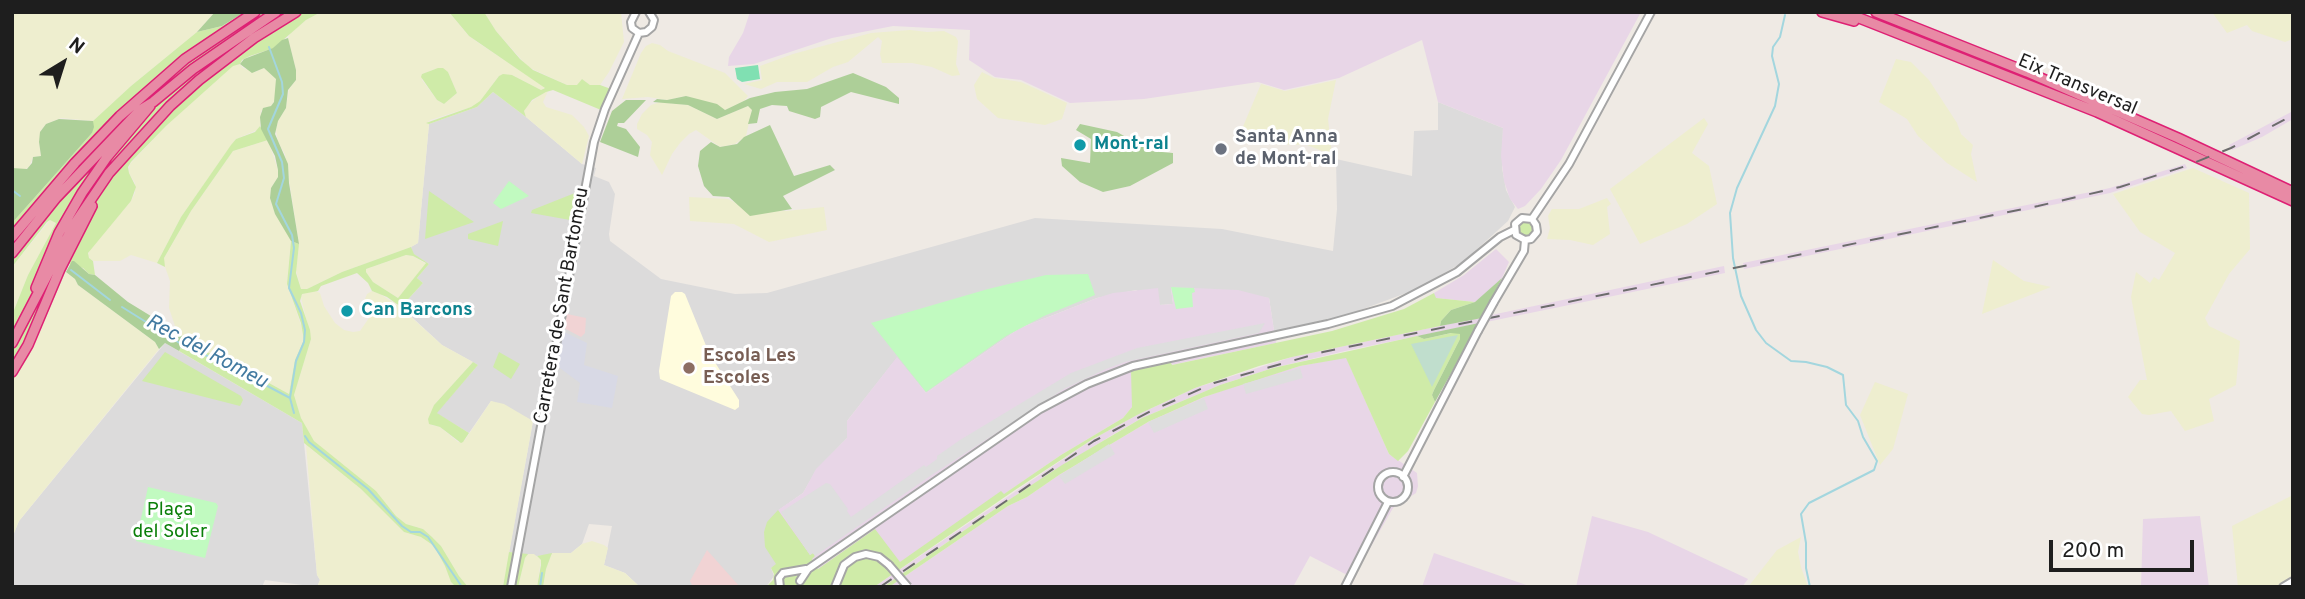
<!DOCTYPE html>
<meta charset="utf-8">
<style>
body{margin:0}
#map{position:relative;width:2305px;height:599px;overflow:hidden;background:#efeae4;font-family:Overpass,sans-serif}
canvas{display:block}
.frame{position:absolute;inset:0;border:14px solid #1e1e1e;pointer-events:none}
.north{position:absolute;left:28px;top:28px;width:70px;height:70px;-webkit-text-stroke:5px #fff;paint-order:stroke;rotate:38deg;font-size:19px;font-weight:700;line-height:28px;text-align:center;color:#1e1e1e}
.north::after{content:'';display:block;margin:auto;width:24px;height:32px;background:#1e1e1e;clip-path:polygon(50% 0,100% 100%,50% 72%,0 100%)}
.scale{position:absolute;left:2049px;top:540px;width:145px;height:32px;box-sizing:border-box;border:4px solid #1e1e1e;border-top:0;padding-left:9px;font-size:21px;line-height:24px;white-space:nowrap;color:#1e1e1e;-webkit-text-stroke:5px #fff;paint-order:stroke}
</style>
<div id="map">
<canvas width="2305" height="599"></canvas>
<div class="frame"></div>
<div class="north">N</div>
<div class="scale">200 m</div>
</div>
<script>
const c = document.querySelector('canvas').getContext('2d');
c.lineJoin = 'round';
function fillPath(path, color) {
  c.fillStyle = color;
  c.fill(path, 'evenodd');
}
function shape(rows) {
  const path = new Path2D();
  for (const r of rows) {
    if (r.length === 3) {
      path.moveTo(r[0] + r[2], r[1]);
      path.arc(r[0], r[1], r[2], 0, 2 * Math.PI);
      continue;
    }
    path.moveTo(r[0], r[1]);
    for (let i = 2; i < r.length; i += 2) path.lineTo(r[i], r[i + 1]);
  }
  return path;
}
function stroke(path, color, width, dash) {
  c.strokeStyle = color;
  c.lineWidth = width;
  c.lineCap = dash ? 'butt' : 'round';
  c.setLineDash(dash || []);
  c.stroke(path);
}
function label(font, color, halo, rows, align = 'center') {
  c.font = font + ' Overpass,sans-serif';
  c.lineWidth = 6;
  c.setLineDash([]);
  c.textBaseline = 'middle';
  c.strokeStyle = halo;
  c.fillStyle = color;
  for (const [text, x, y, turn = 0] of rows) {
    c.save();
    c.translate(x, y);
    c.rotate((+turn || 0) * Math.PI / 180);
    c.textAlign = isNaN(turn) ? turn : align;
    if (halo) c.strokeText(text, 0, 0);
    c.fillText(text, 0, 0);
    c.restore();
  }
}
fillPath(shape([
 [493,92,526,117,582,164,596,168,594,176,609,182,615,194,609,234,610,241,661,279,735,294,767,293,1035,218,1222,229,1333,251,1337,209,1336,159,1412,176,1414,131,1438,130,1438,102,1503,128,1502,168,1506,190,1515,207,1508,221,1463,262,1417,289,1347,315,1274,331,1269,298,1171,288,1173,304,1160,305,1136,290,1097,298,1020,328,926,393,897,358,847,421,847,438,817,469,803,493,779,510,811,559,771,568,774,576,766,587,640,587,625,573,604,565,612,526,589,524,582,544,571,553,537,556,509,552,533,421,491,401,469,433,436,413,478,365,442,345,401,307,423,283,417,278,429,264,413,254,411,247,418,243,429,124,477,107],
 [165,343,302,423,317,575,320,580,317,587,265,580,262,587,12,587,12,538,19,521]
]), '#dcdbdb');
fillPath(shape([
 [567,314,586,318,585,333,581,337,564,328],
 [707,550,740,587,693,587,690,581]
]), '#f1d3d4');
fillPath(shape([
 [750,12,1641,12,1561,160,1541,189,1525,206,1518,209,1510,199,1504,181,1501,156,1503,128,1438,102,1422,40,1339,78,1284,90,1258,82,1144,99,1070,103,1021,80,995,77,969,60,970,30,893,26,832,38,754,64,728,66,729,57,743,33],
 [2293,111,2293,119,2262,137,2232,150,2229,145],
 [2185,164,2187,168,2110,193,1744,269,1743,263,2110,188],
 [1496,249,1509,262,1502,278,1480,299,1475,302,1435,298,1434,293,1464,275],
 [1724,266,1725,273,1345,351,1273,368,1220,385,1142,418,1109,437,995,509,883,587,874,587,1093,439,1139,414,1195,388,1292,357],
 [1171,287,1238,290,1269,298,1276,343,1171,365,1133,394,1132,407,1123,418,1061,455,1003,495,1001,492,900,563,818,569,778,510,803,493,816,469,847,438,847,421,897,357,926,393,1020,328,1097,298,1113,293,1158,288,1160,305,1173,304],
 [1346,357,1389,454,1417,473,1418,486,1416,493,1393,508,1353,578,1310,556,1293,587,889,587,1008,506,1027,497,1059,475,1148,422,1204,397,1244,383,1300,366],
 [1592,516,1648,532,1748,579,1742,587,1576,587],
 [2200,516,2209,587,2141,587,2143,519],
 [1434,553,1532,587,1422,587]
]), '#e8d6e7');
fillPath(shape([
 [675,292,682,292,685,294,709,353,739,400,739,407,735,410,660,379,659,371,665,333,671,296]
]), '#fffcdd');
fillPath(shape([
 [12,12,215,12,197,32,131,86,93,121,61,118,46,124,41,130,39,142,41,156,33,157,29,167,24,170,12,168],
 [321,12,449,12,467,34,477,42,545,87,541,90,512,75,499,76,480,101,471,107,430,120,427,123,429,124,418,243,411,247,342,272,307,289,301,289,296,270,299,244,285,154,278,142,276,130,278,121,286,108,289,89,296,80,296,70,288,38,291,32,306,20],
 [435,69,448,72,457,93,444,104,437,100,422,80,422,74],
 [484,12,621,12,624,42,609,72,600,85,590,85,582,79,578,85,569,86,528,67,496,31],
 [2212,12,2293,12,2293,39,2285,42,2252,31,2247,25,2227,33],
 [910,30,927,32,944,31,956,37,958,41,956,64,960,75,952,76,932,67,912,63,882,63,880,54,882,41,878,37,848,62,833,67,807,82,777,82,761,89,744,84,762,80,760,66,793,54,871,33],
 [652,43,660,45,668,51,725,73,748,96,744,101,725,110,686,96,667,100,648,97,622,99,641,53,646,46],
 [1896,59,1911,62,1929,80,1957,123,1961,134,1973,145,1971,154,1977,182,1947,163,1918,136,1907,119,1879,102],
 [240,64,243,68,255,72,264,68,274,75,277,80,275,100,271,106,261,111,260,126,257,130,236,139,181,217,157,263,131,255,120,261,94,261,90,259,88,255,90,248,131,201,135,193,135,183,129,173,130,164,166,126,205,89,233,65],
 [982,72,994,78,1021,82,1067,103,1062,119,1045,125,998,118,977,99,974,85],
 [1336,80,1328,119,1332,155,1307,145,1236,143,1261,84,1285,91],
 [548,91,543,102,546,107,572,115,584,127,589,136,582,164,526,117,524,112,526,106,539,96],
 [660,102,688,105,717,119,748,106,752,109,746,136,735,144,720,147,696,130,689,134,680,143,672,154,662,175,650,155,652,142,647,135,637,129,637,124,642,114,651,105],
 [1704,118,1708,124,1692,153,1709,166,1717,204,1687,224,1640,244,1610,189],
 [268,140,278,170,278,177,271,188,270,198,275,214,291,239,287,284,304,334,304,342,295,360,289,394,229,361,184,343,184,339,177,332,169,308,170,281,164,264,164,258,191,211,233,151],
 [2193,168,2249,193,2250,249,2229,274,2205,318,2209,326,2240,341,2236,385,2209,399,2214,421,2185,431,2171,411,2149,415,2142,414,2128,397,2140,380,2147,380,2131,297,2136,272,2150,283,2154,277,2159,280,2175,253,2140,232,2113,194],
 [689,197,728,199,748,209,786,211,824,207,827,230,769,242,734,224,690,221],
 [1607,198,1611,204,1607,207,1610,234,1593,245,1570,240,1547,239,1550,228,1548,216,1552,209,1579,209],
 [50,220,56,223,28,275,12,315,12,267],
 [406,255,413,256,426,264,398,298,373,282,366,272,366,269],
 [1993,260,2024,281,2051,287,1982,314],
 [66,272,75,279,78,285,155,342,159,349,19,521,12,538,12,382,29,356],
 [313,290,320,293,324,306,335,323,344,330,353,332,360,331,369,318,370,310,365,299,367,294,372,291,380,294,400,307,442,345,473,362,434,405,431,425,440,427,458,442,465,440,491,401,504,404,533,421,503,587,468,587,459,576,441,546,432,537,423,529,406,524,396,516,376,491,318,445,309,435,301,418,294,395,311,339,301,297,302,294],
 [1875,382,1908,394,1893,449,1880,465,1860,415],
 [306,445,361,489,404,532,421,537,434,546,445,566,451,582,456,587,317,587,320,580,317,575],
 [2293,495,2293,575,2275,587,2238,587,2232,526],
 [1801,537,1798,552,1801,567,1808,587,1748,587,1777,550],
 [592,541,604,545,608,548,604,565,625,573,640,587,543,587,546,569,552,553,571,553,582,544],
 [528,554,534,554,541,560,537,587,518,587,525,558]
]), '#eeeecf');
fillPath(shape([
 [245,12,321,12,306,20,274,48,250,56,242,60,240,64,233,66,166,126,131,162,128,167,129,173,136,187,131,201,88,253,89,258,93,261,95,275,89,274,83,268,69,264,29,356,12,382,12,315,28,275,56,223,50,220,47,222,12,267,12,223,92,133,93,121,131,86,197,32,222,26],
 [449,12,484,12,496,31,520,59,533,70,567,85,577,85,582,79,590,85,600,85,611,89,601,110,553,90,546,92,532,100,524,111,526,117,493,92,477,107,429,124,426,123,471,107,480,101,499,76,503,74,512,75,541,90,545,88,469,36],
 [438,68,443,68,448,72,457,93,444,104,437,100,421,77,422,74],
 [260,126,268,140,233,151,191,211,164,258,165,267,157,263,181,217,231,145,236,139,255,132],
 [429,191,474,222,425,239],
 [575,193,570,220,531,213,532,210],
 [1525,229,8],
 [503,221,498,246,468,239,468,234],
 [291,241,299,244,296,273,301,289,307,289,342,272,411,247,414,254,429,264,417,278,423,283,401,307,387,297,372,291,368,283,357,273,321,286,318,291,302,294,300,301,310,330,311,339,294,395,301,418,314,441,376,491,396,516,406,524,423,529,432,537,441,546,459,576,468,587,456,587,451,582,445,566,434,546,421,537,404,532,361,489,304,443,302,423,179,351,184,343,229,361,289,394,295,360,304,340,301,323,287,284],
 [406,255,413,256,426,263,398,298,373,282,366,272,366,269],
 [1434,293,1436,298,1475,302,1451,310,1441,321,1440,326,1292,357,1259,366,1195,388,1139,414,1093,439,1015,490,874,587,766,587,773,580,774,574,771,568,776,564,765,547,764,532,767,522,778,510,810,555,813,553,815,556,812,559,818,569,875,529,900,562,1001,491,1004,494,1061,455,1123,418,1132,407,1131,371,1133,368,1170,361,1172,365,1332,331,1404,309],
 [1456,332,1460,334,1460,339,1434,390,1432,395,1435,402,1408,451,1398,461,1389,454,1346,358,1300,366,1204,397,1148,422,1059,475,1027,497,1008,506,889,587,883,587,995,509,1062,465,1142,418,1220,385,1273,368,1417,336,1424,339],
 [165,352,241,396,243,400,240,406,142,381],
 [499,352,520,364,511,379,493,367],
 [473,362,478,365,437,413,469,433,463,442,461,443,440,427,429,424,428,419,434,405],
 [509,552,528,554,525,558,518,587,503,587],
 [552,553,546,569,543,587,537,587,541,565,541,560,537,556]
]), '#cfeba8');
fillPath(shape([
 [215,12,245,12,222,26,197,32],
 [288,38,296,70,296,80,288,90,286,108,278,121,275,134,288,164,289,183,299,244,291,241,275,214,270,198,271,188,278,177,278,170,275,156,261,129,260,117,263,108,271,106,274,102,276,79,264,68,252,73,240,64,244,59,273,48,282,40],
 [853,73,886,87,899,98,899,104,851,92,821,107,820,117,815,119,789,111,787,106,772,105,760,109,757,123,748,124,752,110,748,106,717,119,688,105,653,102,657,99,667,100,686,96,717,104,725,110,750,98,775,92,807,89],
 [626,100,646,100,624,123,618,123,617,126,626,129,640,147,638,157,600,142,612,111],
 [59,119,93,121,94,127,92,133,12,223,12,168,27,169,32,163,33,157,41,156,39,142,40,132,46,124],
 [1080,124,1117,132,1151,151,1173,153,1173,163,1130,186,1103,192,1080,182,1062,166,1061,158,1090,163,1091,139,1076,130],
 [770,125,794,176,830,165,835,170,783,196,792,209,750,216,729,197,713,196,704,186,698,166,700,151,711,142,720,147,737,144,744,137],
 [72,261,74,261,89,274,95,275,128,302,177,332,185,339,179,351,165,343,159,349,155,342,78,285,75,279,66,272],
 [1502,278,1482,318,1440,326,1441,321,1451,310,1475,302],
 [1479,323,1435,402,1432,395,1434,390,1460,339,1460,334,1451,333,1424,339,1417,336]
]), '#adcf98');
fillPath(shape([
 [1458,335,1432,387,1411,344]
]), '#c0decd');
fillPath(shape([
 [509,181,529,196,501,209,493,203],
 [1088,274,1095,295,1044,316,1006,336,926,392,871,323,988,289,1046,275],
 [1171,287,1194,288,1195,292,1192,293,1193,307,1176,309],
 [148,487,216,503,218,506,205,558,136,541]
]), '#c1fac0');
fillPath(shape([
 [758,65,760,79,742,82,737,79,735,68]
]), '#80e0b2');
fillPath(shape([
 [1265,323,1259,333,1125,362,1106,369,1064,389,930,476,815,556,813,553,810,555,781,512,826,483,830,484,848,509,847,511,851,517,924,465,926,467,937,459,937,456,960,440,1071,373,1137,348],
 [1300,368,1303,378,1246,394,1243,384],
 [1204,398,1208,409,1154,433,1148,422],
 [1109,444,1115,454,1065,484,1059,476]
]), '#dedede');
fillPath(shape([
 [560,330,587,343,584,365,618,376,612,408,577,402,580,383,553,363]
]), '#d8d9e5');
stroke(shape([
 [1785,15,1780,37,1773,47,1772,56,1779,84,1775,106,1737,188,1730,213,1733,258,1741,296,1756,330,1766,343,1791,361,1806,362,1827,367,1843,375,1846,405,1858,421,1863,437,1877,461,1874,470,1809,503,1801,514,1806,543,1806,568,1810,587],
 [269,47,282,82,283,94,268,129,282,162,284,178,276,204,292,235,294,248,289,288,301,313,305,330,304,342,296,361,290,398,294,413],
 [12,190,20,196],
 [71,270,110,300],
 [122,307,186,347,224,363,290,398],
 [305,436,309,442,368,489,402,526,411,532,420,532,428,537,462,587],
 [540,587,542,573]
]), '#a3d6de', 2);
const minor = shape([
 [636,12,631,22,632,28,639,33],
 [639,33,646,32,652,27,654,20,649,12],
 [1532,219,1569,164,1651,12],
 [1525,240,1516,235,1515,224,1522,218,1532,219],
 [1525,240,1531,239,1537,232,1536,225,1532,219],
 [1494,302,1524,251,1525,240],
 [1393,487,15],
 [1403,477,1478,331],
 [800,581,808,569,1040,409,1087,384,1133,366,1328,324,1392,306,1457,272,1500,237,1514,230],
 [511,587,594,142,605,109,639,33],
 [780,587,779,578,783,573,806,569],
 [835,587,844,565,855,557,866,554,879,557,889,565],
 [1345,587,1388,502],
 [2283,587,2293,581]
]);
const highway = shape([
 [1822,12,1854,21],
 [1844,12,2097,112,2293,201],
 [1876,12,2027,72,2178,138,2293,192],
 [12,237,75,163,120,116,185,59,255,12],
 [12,253,56,198,140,110,153,102,193,69,276,12],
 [36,288,59,233,82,193,107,157,150,106],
 [12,343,73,226,109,173,170,106,199,80,254,38,296,12],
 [12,372,28,345,60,269,92,206]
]);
stroke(minor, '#a5a5a5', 10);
stroke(highway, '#de2074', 12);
stroke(minor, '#fff', 6);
stroke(highway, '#e88aa5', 9);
stroke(shape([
 [880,587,1094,441,1151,411,1214,383,1323,352,2038,206,2120,187,2186,166,2231,148,2293,115]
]), '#6c6c6c', 2, [14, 14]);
const minorBridge = shape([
 [1478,331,1494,302],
 [889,565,908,587]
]);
stroke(minorBridge, '#a5a5a5', 10, []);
stroke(minorBridge, '#fff', 6);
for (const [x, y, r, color] of [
 [1080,145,7,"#0f9aa8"],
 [1221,149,7,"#6b7280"],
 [347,311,7,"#0f9aa8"],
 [689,368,7,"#8d6e63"]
]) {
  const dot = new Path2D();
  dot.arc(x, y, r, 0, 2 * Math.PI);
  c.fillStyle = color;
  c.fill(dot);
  stroke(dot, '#fff', 2.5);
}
label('19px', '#1e1e1e', '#fff', [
 ["Eix Transversal",2077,86,23],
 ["Carretera de Sant Bartomeu",563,306,-80]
]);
label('bold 19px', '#5b616d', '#fff', [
 ["Santa Anna",1235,138],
 ["de Mont-ral",1235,160]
], 'left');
label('bold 19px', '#0d838f', '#fff', [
 ["Mont-ral",1094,145],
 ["Can Barcons",361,311]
], 'left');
label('bold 19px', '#785e54', '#fff', [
 ["Escola Les",703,357],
 ["Escoles",703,379]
], 'left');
label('19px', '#0b7f09', '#fff', [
 ["Plaça",170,511],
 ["del Soler",170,533]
]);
label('italic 21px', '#427aa0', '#fff', [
 ["Rec del Romeu",206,353,28]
]);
</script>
